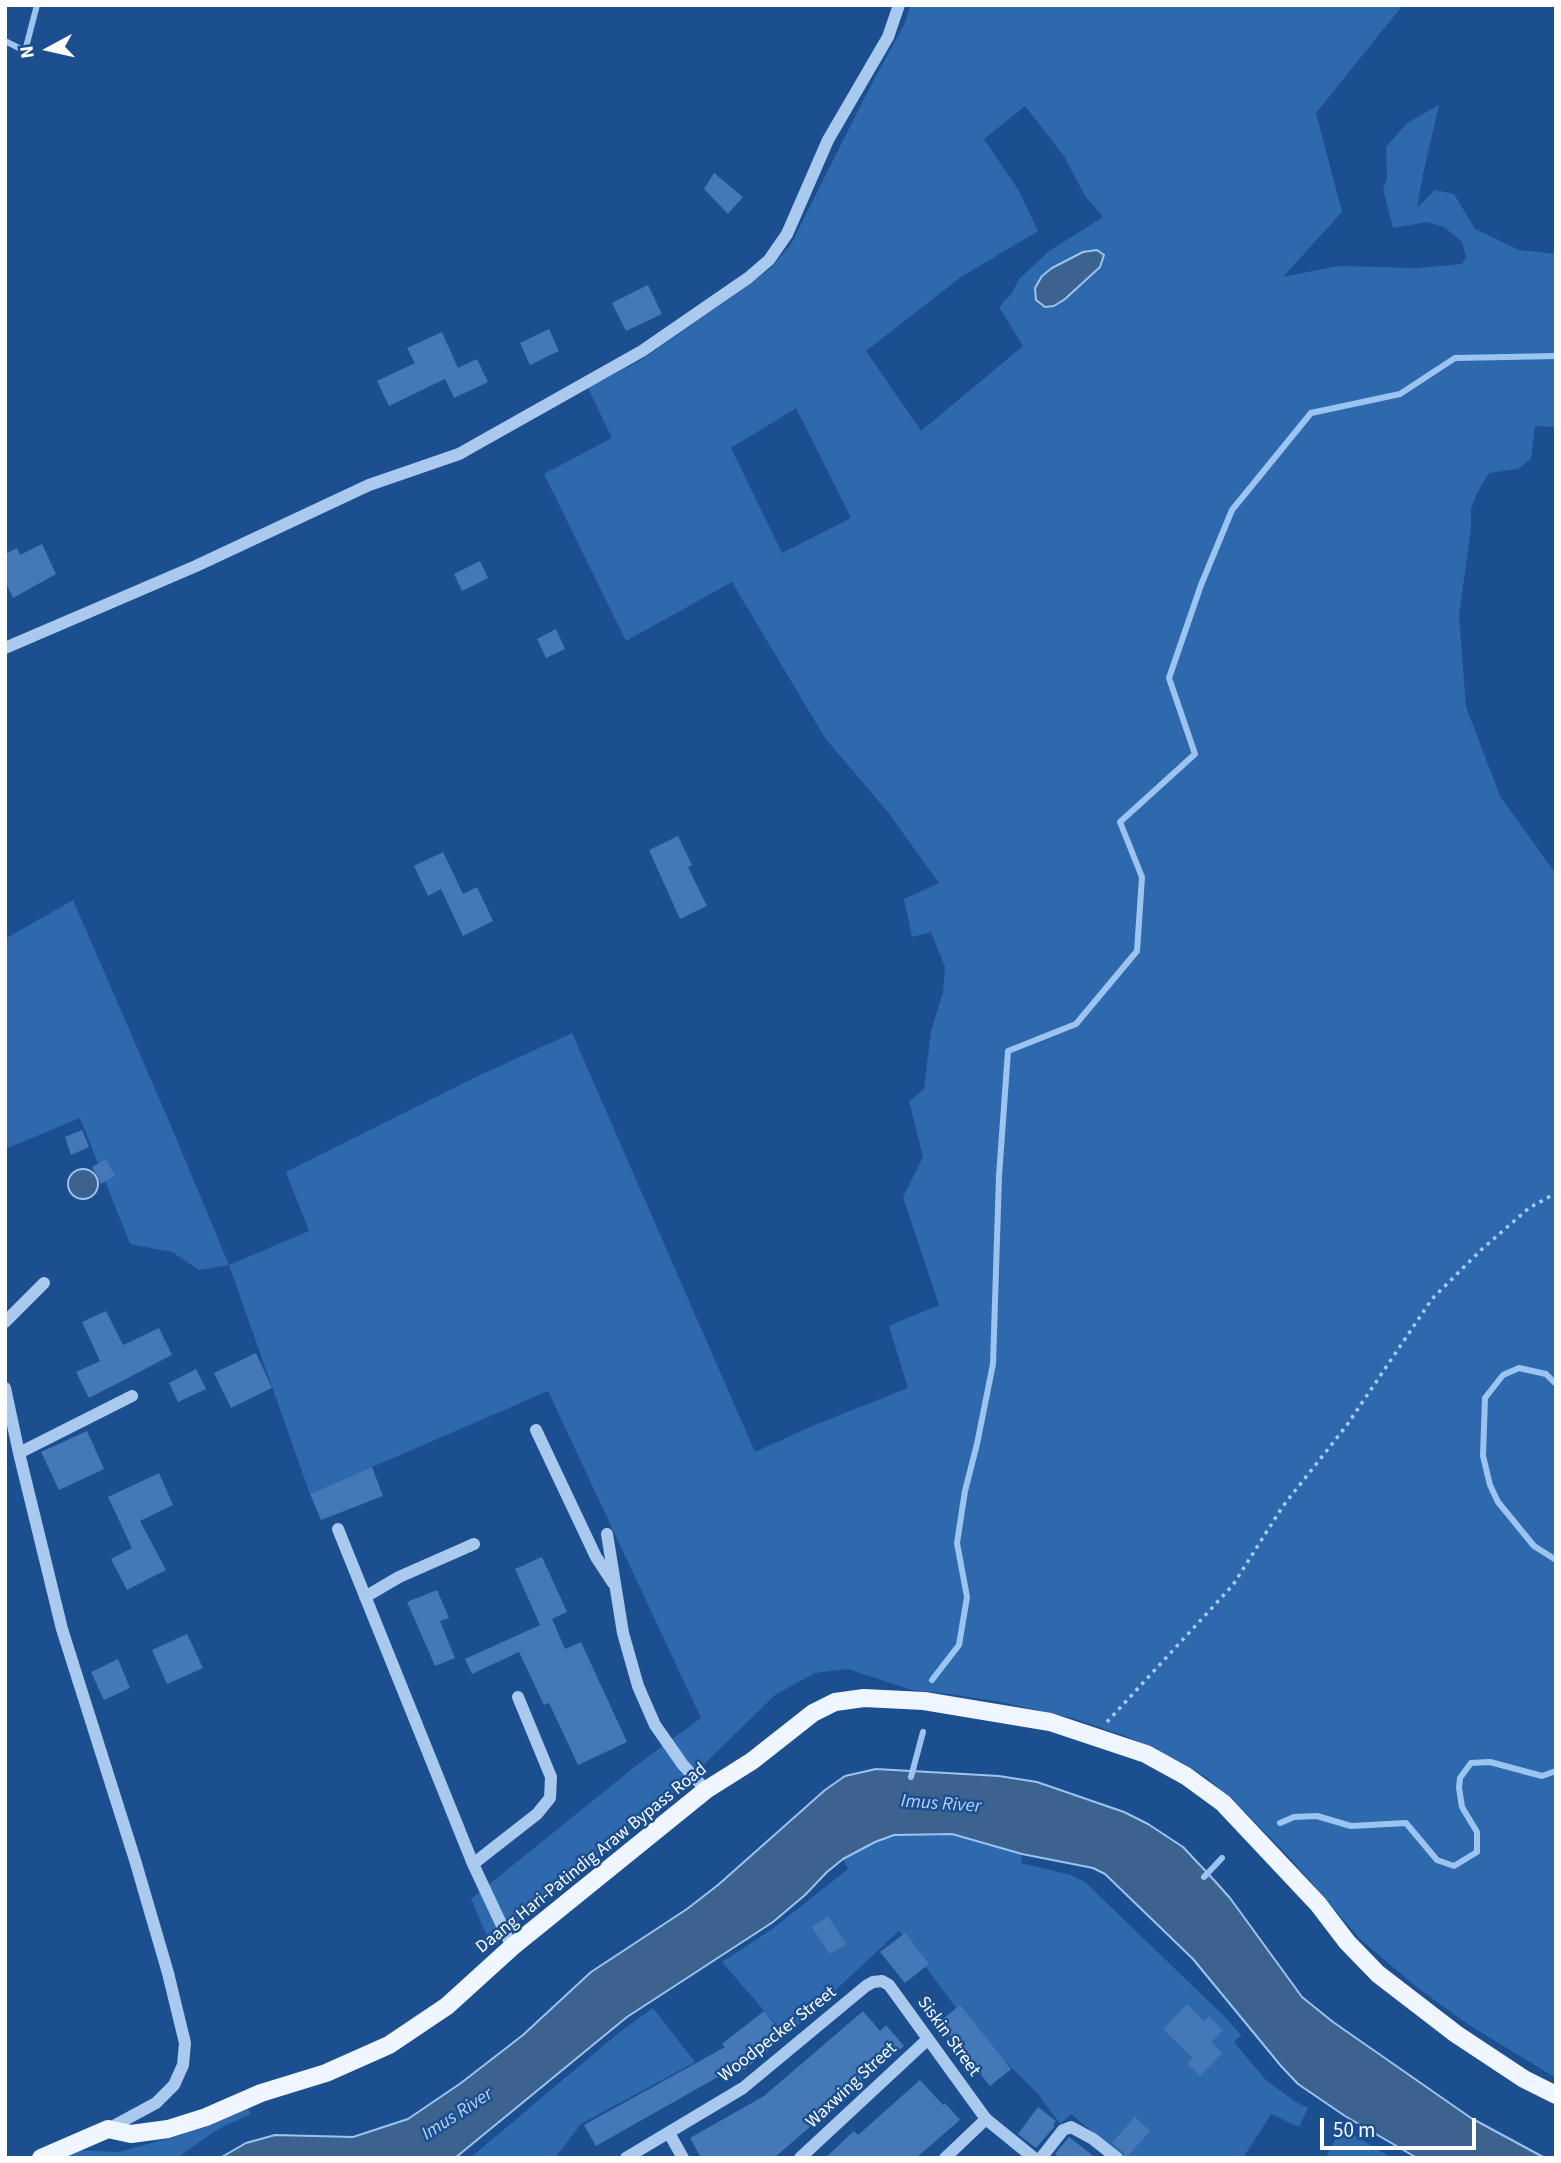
<!DOCTYPE html>
<style>
body{margin:0}
#map{position:relative;width:1561px;height:2163px;overflow:hidden;background:#1b4f8f;font-family:"Source Sans 3",sans-serif}
canvas{display:block}
.frame{position:absolute;inset:0;border:7px solid #fff;pointer-events:none}
.north{position:absolute;left:14px;top:14px;width:70px;height:70px;-webkit-text-stroke:5px #1b4f8f;paint-order:stroke;rotate:262deg;font-size:19px;font-weight:700;line-height:28px;text-align:center;color:#fff}
.north::after{content:'';display:block;margin:auto;width:24px;height:32px;background:#fff;clip-path:polygon(50% 0,100% 100%,50% 72%,0 100%)}
.scale{position:absolute;left:1320px;top:2118px;width:156px;height:32px;box-sizing:border-box;border:4px solid #fff;border-top:0;padding-left:9px;font-size:21px;line-height:24px;white-space:nowrap;color:#fff;-webkit-text-stroke:5px #1b4f8f;paint-order:stroke}
</style>
<div id="map">
<canvas width="1561" height="2163"></canvas>
<div class="frame"></div>
<div class="north">N</div>
<div class="scale">50 m</div>
</div>
<script>
const c = document.querySelector('canvas').getContext('2d');
c.lineJoin = 'round';
function fillPath(path, color) {
  c.fillStyle = color;
  c.fill(path, 'evenodd');
}
function shape(rows) {
  const path = new Path2D();
  for (const r of rows) {
    if (r.length === 3) {
      path.moveTo(r[0] + r[2], r[1]);
      path.arc(r[0], r[1], r[2], 0, 2 * Math.PI);
      continue;
    }
    path.moveTo(r[0], r[1]);
    for (let i = 2; i < r.length; i += 2) path.lineTo(r[i], r[i + 1]);
  }
  return path;
}
function stroke(path, color, width, dash) {
  c.strokeStyle = color;
  c.lineWidth = width;
  c.lineCap = dash ? 'butt' : 'round';
  c.setLineDash(dash || []);
  c.stroke(path);
}
function label(font, color, halo, rows, align = 'center') {
  c.font = font + ' "Source Sans 3",sans-serif';
  c.lineWidth = 5;
  c.setLineDash([]);
  c.textBaseline = 'middle';
  c.strokeStyle = halo;
  c.fillStyle = color;
  for (const [text, x, y, turn = 0] of rows) {
    c.save();
    c.translate(x, y);
    c.rotate((+turn || 0) * Math.PI / 180);
    c.textAlign = isNaN(turn) ? turn : align;
    if (halo) c.strokeText(text, 0, 0);
    c.fillText(text, 0, 0);
    c.restore();
  }
}
fillPath(shape([
 [910,5,1403,5,1316,113,1342,212,1283,277,1338,266,1418,268,1462,264,1466,257,1462,242,1444,227,1427,222,1393,228,1383,189,1387,179,1386,147,1407,123,1439,105,1423,174,1417,208,1435,190,1454,194,1475,229,1519,250,1556,254,1556,427,1535,426,1531,459,1518,469,1489,473,1477,493,1471,509,1471,528,1459,616,1466,707,1500,796,1556,874,1556,2078,1469,2025,1419,1989,1360,1939,1290,1858,1246,1813,1206,1777,1181,1762,1128,1737,1072,1718,1001,1702,950,1694,912,1690,848,1669,815,1673,775,1695,683,1785,560,1886,491,1946,471,1899,637,1765,701,1718,548,1391,310,1494,229,1265,199,1270,172,1252,130,1244,80,1118,5,1149,5,939,73,900,171,1126,229,1265,309,1231,286,1172,476,1077,572,1033,755,1452,817,1424,908,1388,889,1326,939,1305,903,1197,923,1157,909,1101,924,1089,931,1031,943,992,945,967,931,932,912,937,904,899,939,883,887,811,825,738,732,582,626,641,544,474,612,438,588,388,641,360,746,287,772,267,791,244,870,87,906,21],
 [1025,106,1064,156,1085,196,1103,217,1048,252,1019,279,1012,293,999,307,1023,346,921,431,866,351,961,277,1038,231,1019,191,984,139],
 [1065,262,1100,267,1065,299,1052,268],
 [796,408,851,518,782,553,731,448],
 [952,1834,1022,1854,1021,1863,1071,1875,1085,1882,1225,2017,1241,2035,1234,2042,1265,2079,1294,2101,1308,2108,1299,2127,1271,2114,1243,2158,1124,2158,1071,2114,1060,2124,1038,2094,1003,2059,997,2063,899,1931,786,2036,722,1962,771,1930,848,1869,843,1859,875,1842,894,1835],
 [653,2008,695,2062,581,2124,555,2158,470,2158,616,2035],
 [244,2102,251,2114,218,2129,177,2158,57,2158,72,2150,119,2152,181,2135],
 [1342,2128,1350,2133,1392,2158,1325,2158]
]), '#2e69ad');
const water = shape([
 [1097,250,1104,255,1100,267,1065,299,1054,306,1045,307,1036,300,1035,288,1042,276,1052,268,1083,252,1097,250],
 [83,1184,15],
 [876,1769,999,1776,1037,1782,1124,1812,1148,1824,1183,1847,1213,1879,1230,1898,1302,1997,1333,2022,1471,2118,1545,2158,1417,2158,1345,2116,1298,2084,1281,2066,1193,1959,1105,1874,1093,1868,1022,1854,952,1834,894,1835,875,1842,843,1859,827,1872,805,1895,773,1922,627,2017,455,2158,220,2158,246,2143,275,2135,353,2137,408,2119,461,2083,523,2035,591,1972,687,1909,718,1885,825,1790,845,1776,876,1769]
]);
fillPath(water, '#3c6290');
stroke(water, '#9cc4f0', 2);
stroke(shape([
 [5,41,25,51,37,5],
 [1556,1384,1546,1374,1519,1368,1503,1375,1485,1398,1483,1456,1490,1485,1498,1502,1534,1546,1556,1560],
 [932,1680,959,1645,967,1597,957,1543,965,1491,977,1444,993,1364,999,1176,1008,1051,1076,1024,1137,951,1142,877,1120,822,1195,754,1169,678,1201,585,1232,510,1311,413,1400,394,1455,358,1556,356],
 [911,1777,923,1732],
 [1280,1823,1294,1817,1317,1816,1351,1826,1406,1823,1437,1860,1454,1866,1477,1852,1477,1832,1462,1807,1459,1788,1460,1778,1471,1763,1490,1762,1542,1776,1556,1771],
 [1204,1877,1222,1858]
]), '#9cc4f0', 6);
fillPath(shape([
 [714,173,743,197,728,214,704,189],
 [648,285,662,314,626,331,612,303],
 [549,329,559,351,530,365,520,343],
 [442,332,458,368,477,359,488,382,454,398,445,379,389,406,377,381,415,363,407,348],
 [42,544,56,574,13,598,5,581,5,554,17,548,20,555],
 [480,561,488,578,462,591,454,574],
 [556,629,565,649,546,658,537,639],
 [678,836,692,865,688,867,707,906,680,919,649,850],
 [443,852,463,894,477,887,493,921,463,936,441,889,428,896,414,866],
 [82,1130,89,1147,71,1155,65,1137],
 [106,1159,115,1176,101,1184,92,1167],
 [106,1311,123,1345,159,1328,172,1355,89,1398,76,1372,100,1361,82,1322],
 [256,1353,272,1388,231,1408,214,1373],
 [196,1369,206,1389,178,1402,169,1383],
 [87,1431,104,1469,59,1490,41,1452],
 [372,1467,383,1496,321,1520,310,1494],
 [159,1473,173,1505,140,1521,166,1570,127,1590,111,1559,132,1548,108,1497],
 [542,1557,567,1612,552,1619,565,1649,581,1642,627,1742,578,1765,549,1703,544,1705,519,1652,472,1674,465,1659,540,1625,515,1569],
 [437,1590,449,1618,440,1621,455,1658,435,1666,407,1602],
 [187,1634,203,1668,167,1684,152,1650],
 [118,1659,130,1688,104,1700,91,1672],
 [828,1916,846,1944,830,1954,812,1927],
 [905,1933,929,1964,905,1983,880,1952],
 [1187,2004,1204,2021,1209,2016,1223,2030,1211,2042,1222,2053,1200,2076,1187,2064,1193,2058,1163,2029],
 [960,2005,1011,2069,990,2086,939,2022],
 [764,2011,785,2037,771,2048,744,2070,739,2065,596,2146,584,2125,725,2047,722,2044],
 [863,2011,880,2031,886,2025,904,2046,774,2158,701,2158,690,2138,764,2096],
 [920,2080,943,2105,945,2103,960,2120,916,2158,825,2158,854,2131,858,2135],
 [1038,2107,1056,2121,1053,2125,1055,2126,1036,2148,1018,2134],
 [1135,2117,1150,2131,1126,2158,1123,2152,1112,2143],
 [1069,2137,1096,2158,1060,2158,1055,2154]
]), '#4478b7');
stroke(shape([
 [1107,1722,1233,1585,1283,1506,1347,1425,1432,1299,1481,1250,1529,1208,1556,1193]
]), '#a9c9ee', 3.5, [3.5, 5]);
stroke(shape([
 [5,648,196,566,369,485,459,454,642,351,748,278,769,260,787,234,828,140,888,37,899,5],
 [5,1322,44,1283],
 [5,1388,19,1453,62,1629,135,1860,168,1973,185,2043,183,2065,174,2085,156,2103,108,2129],
 [536,1430,596,1557,613,1583],
 [19,1453,132,1396],
 [338,1529,473,1864,512,1947],
 [607,1534,623,1633,638,1686,655,1725,683,1765,706,1790],
 [365,1597,399,1577,474,1544],
 [473,1864,537,1814,550,1798,551,1777,518,1697],
 [669,2133,683,2158],
 [626,2158,743,2088,866,1986,873,1982,882,1981,889,1985,986,2119,1034,2158],
 [800,2158,928,2039],
 [945,2158,986,2119],
 [1041,2158,1063,2130,1071,2127,1093,2139,1117,2158]
]), '#a9c9ee', 12);
stroke(shape([
 [41,2158,108,2129,131,2134,168,2129,206,2117,261,2093,326,2073,389,2045,447,2006,512,1947,706,1790,752,1761,813,1713,835,1702,864,1698,924,1701,1050,1722,1146,1754,1186,1776,1223,1803,1318,1904,1347,1942,1378,1974,1456,2034,1524,2079,1556,2095]
]), '#f0f6ff', 18);
label('18px', '#fff', '#1b4f8f', [
 ["Daang Hari-Patindig Araw Bypass Road",592,1859,-39],
 ["Woodpecker Street",778,2035,-38],
 ["Siskin Street",948,2037,54],
 ["Waxwing Street",852,2086,-43]
]);
label('italic 19px', '#b5d3f5', '#1b4f8f', [
 ["Imus River",941,1805,4],
 ["Imus River",458,2115,-33]
]);
</script>
